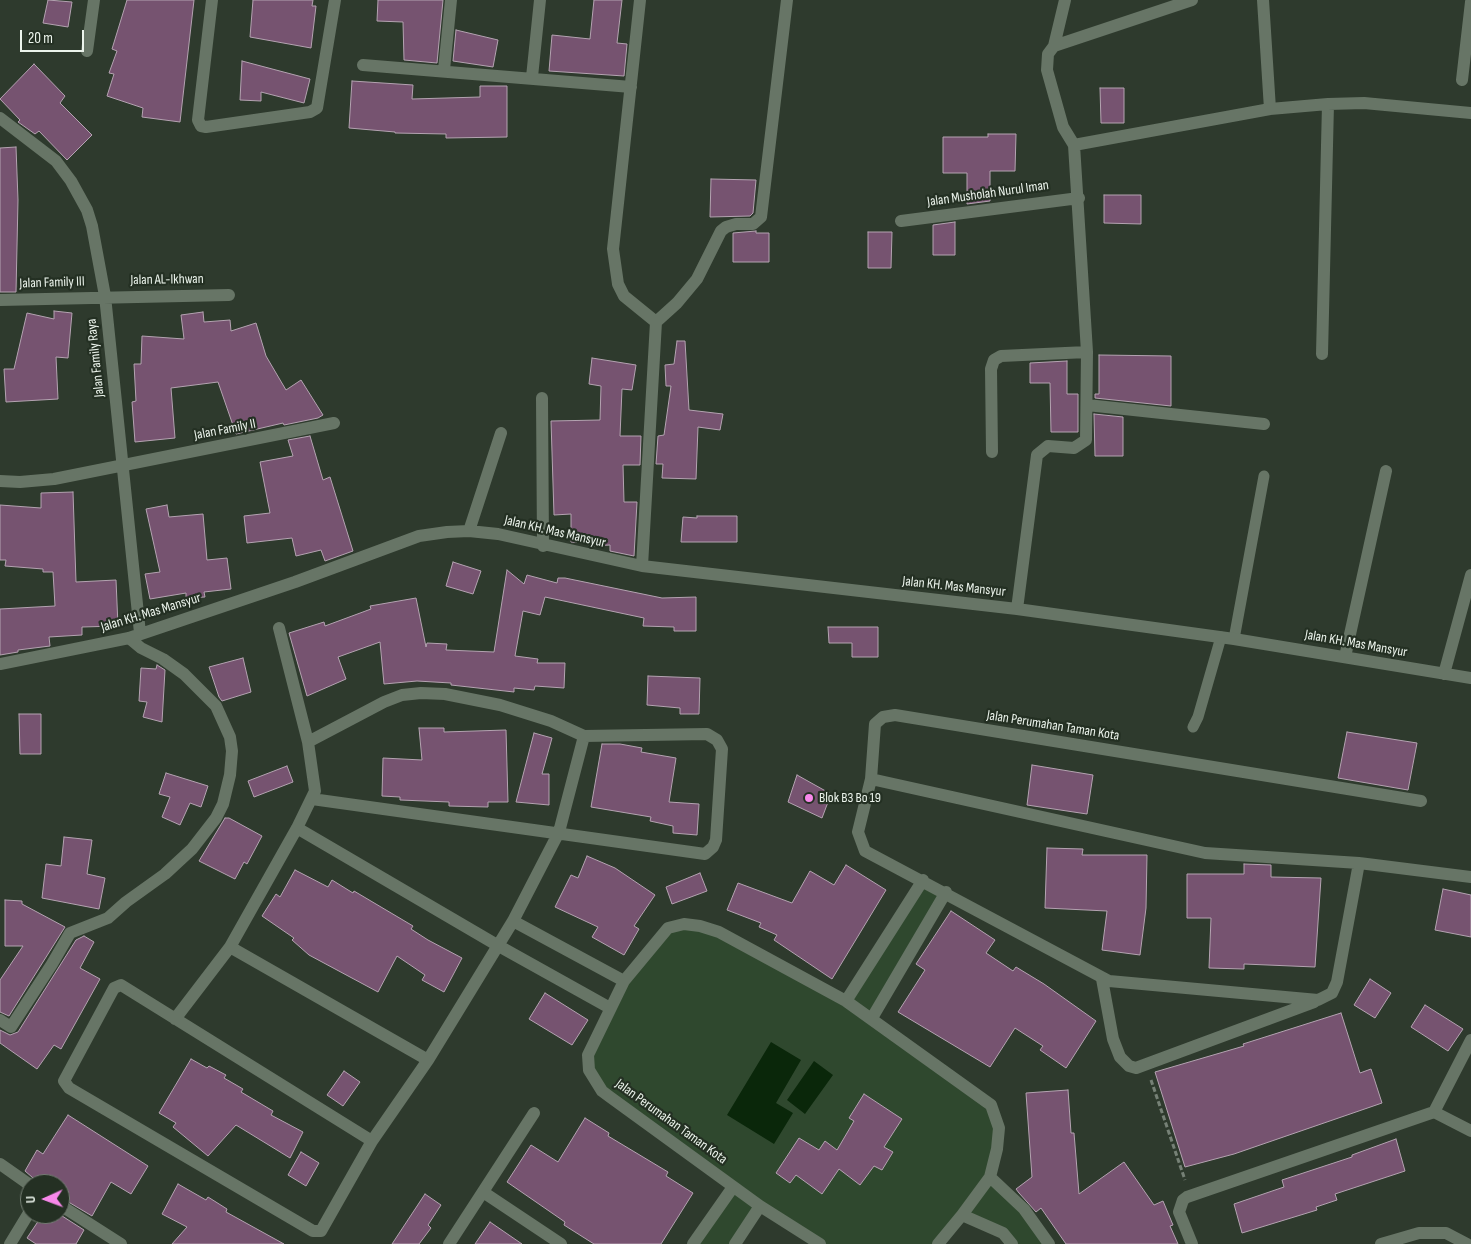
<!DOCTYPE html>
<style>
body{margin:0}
#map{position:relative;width:1471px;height:1244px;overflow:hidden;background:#2e3a2d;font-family:"Sofia Sans Condensed",sans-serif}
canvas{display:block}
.north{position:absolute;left:20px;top:1174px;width:50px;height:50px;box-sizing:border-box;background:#243023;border:1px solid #747e73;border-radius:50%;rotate:268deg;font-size:14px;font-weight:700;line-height:20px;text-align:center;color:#ecf4ec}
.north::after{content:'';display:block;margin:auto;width:18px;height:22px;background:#f888ea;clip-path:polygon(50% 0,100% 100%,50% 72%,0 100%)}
.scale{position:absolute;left:20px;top:30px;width:64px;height:22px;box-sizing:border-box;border:2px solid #ecf4ec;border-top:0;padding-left:6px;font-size:15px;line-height:18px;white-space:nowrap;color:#ecf4ec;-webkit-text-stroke:4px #243023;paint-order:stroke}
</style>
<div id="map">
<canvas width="1471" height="1244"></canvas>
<div class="north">U</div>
<div class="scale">20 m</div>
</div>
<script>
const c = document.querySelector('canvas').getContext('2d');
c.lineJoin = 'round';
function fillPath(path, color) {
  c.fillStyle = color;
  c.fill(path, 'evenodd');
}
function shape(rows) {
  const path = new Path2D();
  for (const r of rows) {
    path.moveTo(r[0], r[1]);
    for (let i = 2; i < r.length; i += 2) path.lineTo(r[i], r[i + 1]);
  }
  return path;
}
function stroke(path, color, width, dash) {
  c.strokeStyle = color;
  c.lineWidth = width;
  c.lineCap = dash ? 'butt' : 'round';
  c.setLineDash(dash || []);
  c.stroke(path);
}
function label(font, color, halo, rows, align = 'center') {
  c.font = font + ' "Sofia Sans Condensed",sans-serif';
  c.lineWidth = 4.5;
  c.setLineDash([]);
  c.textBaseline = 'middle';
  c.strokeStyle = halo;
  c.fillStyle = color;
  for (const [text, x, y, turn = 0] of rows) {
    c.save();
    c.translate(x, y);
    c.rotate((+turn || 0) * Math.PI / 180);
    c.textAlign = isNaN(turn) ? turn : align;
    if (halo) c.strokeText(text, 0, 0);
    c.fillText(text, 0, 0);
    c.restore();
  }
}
fillPath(shape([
 [923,880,946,892,872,1018,995,1115,990,1177,1049,1244,1012,1244,962,1215,938,1244,820,1244,760,1206,735,1244,693,1244,733,1187,602,1091,589,1070,610,1008,668,928,700,926,846,1001]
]), '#2f482e');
fillPath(shape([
 [771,1042,801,1060,776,1103,793,1113,774,1144,727,1115],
 [814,1061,833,1075,805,1114,787,1100]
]), '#0a270a');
const building = shape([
 [48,0,72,2,68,27,43,23,48,0],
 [127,0,194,0,180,122,142,117,143,108,107,96,114,74,109,73,117,51,112,49,127,0],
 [253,0,313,0,312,6,316,6,311,48,250,37,253,0],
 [378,0,443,0,437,63,404,60,403,22,377,21,378,0],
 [594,0,622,0,617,43,627,44,624,76,549,71,552,35,590,39,594,0],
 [456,30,498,40,493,67,453,61,456,30],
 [242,61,310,79,304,103,261,92,261,101,240,100,242,61],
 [34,64,65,96,60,103,92,135,67,160,39,131,35,134,18,122,20,120,0,99,34,64],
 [352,81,413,85,412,99,480,97,480,86,507,86,507,137,446,138,446,134,395,133,395,132,349,128,352,81],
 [1100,88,1124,88,1124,123,1101,123,1100,88],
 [988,134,1016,134,1015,171,990,171,990,201,967,204,967,173,943,173,943,137,988,137,988,134],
 [16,147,18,200,16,292,0,292,0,148,16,147],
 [711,179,756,180,753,213,750,216,710,217,711,179],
 [1104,195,1141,195,1141,224,1104,223,1104,195],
 [955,222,955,255,933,255,933,225,955,222],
 [756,231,756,233,769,233,769,262,733,262,733,233,756,231],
 [868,232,892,232,891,268,868,268,868,232],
 [54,311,72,313,68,358,56,357,58,399,6,402,4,369,14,369,27,313,54,319,54,311],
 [203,312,204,322,230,320,231,331,256,323,266,356,286,390,301,380,323,415,318,418,284,425,283,423,236,434,218,382,171,388,175,438,135,442,132,402,136,401,134,364,141,364,142,336,184,339,181,315,203,312],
 [677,341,685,341,689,410,723,414,720,430,698,427,696,479,662,478,663,464,656,464,658,436,664,435,671,386,666,386,665,365,674,364,677,341],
 [1099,355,1171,356,1171,406,1095,398,1095,394,1099,394,1099,355],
 [592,358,636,365,632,390,622,389,620,436,641,436,640,465,623,465,624,502,637,502,634,556,610,551,610,545,591,546,585,543,571,542,571,514,554,515,551,421,600,420,601,386,589,384,592,358],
 [1067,361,1067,394,1078,394,1078,432,1051,432,1050,383,1030,383,1030,363,1067,361],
 [1094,414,1123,417,1123,456,1095,456,1094,414],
 [310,436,323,480,330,477,353,551,325,561,321,550,296,556,292,538,247,543,244,516,270,513,260,462,293,456,288,440,310,436],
 [73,492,76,582,116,580,118,626,82,627,82,635,49,637,50,646,18,650,18,652,0,655,0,609,55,606,53,572,43,572,43,569,5,566,6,560,0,560,0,505,41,508,41,493,73,492],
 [167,505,169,517,203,514,207,560,227,558,231,589,204,592,205,597,186,598,186,593,150,599,145,574,160,572,146,509,167,505],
 [697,516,737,516,737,542,681,542,683,517,697,518,697,516],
 [453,562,481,571,473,594,446,586,453,562],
 [507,570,524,584,527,575,557,583,558,578,565,578,662,598,696,597,696,631,674,631,674,627,643,626,644,618,545,597,540,615,523,611,515,656,538,659,537,663,565,663,564,688,535,686,534,690,514,688,514,692,451,685,451,683,417,681,384,684,380,642,338,657,346,679,307,696,289,633,324,622,325,626,371,609,370,606,416,598,426,647,427,643,447,644,446,650,494,652,507,570],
 [828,627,878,627,878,657,852,657,852,643,829,643,828,627],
 [243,658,251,692,222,701,219,697,209,667,243,658],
 [157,665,165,670,162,722,143,717,147,702,139,701,141,668,156,669,157,665],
 [648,676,700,678,699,714,680,714,680,708,647,705,648,676],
 [19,714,41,714,41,754,20,754,19,714],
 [419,728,444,728,444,732,506,730,508,802,488,802,488,807,449,806,449,802,400,800,400,797,382,796,383,758,422,760,419,728],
 [1347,732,1417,743,1408,790,1338,778,1347,732],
 [534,733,552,738,542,774,549,774,549,805,516,802,534,733],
 [602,744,620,744,642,748,641,752,676,758,669,802,699,804,697,835,673,833,673,826,650,821,651,817,591,807,602,744],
 [1032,765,1093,775,1087,814,1027,805,1032,765],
 [287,766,293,782,254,797,248,781,287,766],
 [166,773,208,786,201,807,190,803,180,825,162,817,170,797,159,794,166,773],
 [797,775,831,794,822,818,788,802,797,775],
 [225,818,229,818,262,836,247,864,244,862,235,879,199,861,225,818],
 [64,837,92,840,87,874,105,878,99,909,42,898,46,864,61,866,64,837],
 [1047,848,1083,849,1082,855,1147,855,1146,908,1140,955,1102,950,1107,911,1045,908,1047,848],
 [587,856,615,868,655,895,634,926,639,929,624,955,592,937,598,927,555,907,571,875,578,878,587,856],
 [1244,864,1271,865,1271,877,1321,878,1315,967,1244,964,1244,969,1209,968,1211,918,1187,918,1187,874,1244,874,1244,864],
 [846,865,886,890,832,979,774,940,777,935,759,927,761,923,727,910,738,883,792,903,810,871,834,885,846,865],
 [295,870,328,887,332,880,353,893,354,891,413,926,411,929,428,940,462,958,444,992,422,980,425,975,397,956,378,992,309,955,292,940,294,938,262,916,276,894,280,897,295,870],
 [700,873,707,891,672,904,666,887,700,873],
 [1443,889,1471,895,1471,937,1435,930,1443,889],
 [5,900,22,901,22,904,65,927,9,1016,0,1012,0,980,23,946,5,946,5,900],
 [951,911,995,940,986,953,1013,971,1016,967,1044,984,1096,1021,1066,1068,1040,1050,1043,1046,1015,1028,990,1067,898,1012,925,970,916,964,951,911],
 [84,936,94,942,80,968,100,979,61,1049,54,1045,37,1069,0,1043,0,1030,10,1035,18,1032,76,940,84,936],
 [1370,979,1391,993,1375,1018,1354,1005,1370,979],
 [545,993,588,1020,572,1045,529,1019,545,993],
 [1425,1005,1463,1029,1448,1051,1411,1027,1425,1005],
 [1341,1013,1360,1073,1371,1069,1382,1103,1234,1154,1185,1167,1155,1072,1244,1046,1243,1044,1341,1013],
 [191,1059,207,1068,209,1066,226,1075,224,1078,243,1089,241,1092,273,1111,271,1115,303,1132,290,1158,236,1125,208,1156,173,1127,176,1123,159,1113,191,1059],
 [344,1071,360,1082,343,1106,327,1095,344,1071],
 [1068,1090,1071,1133,1074,1133,1079,1194,1124,1162,1154,1205,1163,1201,1173,1225,1170,1226,1178,1244,1066,1244,1041,1208,1036,1212,1019,1193,1016,1189,1032,1177,1026,1093,1068,1090],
 [864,1094,902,1119,884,1147,893,1152,882,1170,874,1166,860,1185,839,1169,822,1194,796,1175,790,1183,776,1173,799,1138,819,1150,825,1141,837,1150,854,1121,849,1118,864,1094],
 [68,1115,148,1166,131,1194,111,1182,92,1216,60,1197,60,1184,40,1184,25,1171,37,1150,43,1154,68,1115],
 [585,1118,609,1133,608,1136,668,1172,666,1176,693,1193,661,1244,594,1244,564,1225,565,1222,507,1182,531,1145,558,1162,585,1118],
 [1396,1139,1405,1171,1335,1194,1337,1200,1316,1207,1317,1210,1242,1233,1234,1204,1284,1187,1282,1180,1352,1157,1352,1155,1396,1139],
 [301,1152,319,1163,306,1186,288,1175,301,1152],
 [178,1184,206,1200,208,1197,227,1209,226,1212,284,1244,172,1244,187,1227,162,1214,178,1184],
 [425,1194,441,1205,428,1225,431,1228,419,1244,392,1244,425,1194],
 [43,1214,59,1214,84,1230,76,1244,36,1244,27,1238,43,1214],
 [490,1222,522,1244,475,1244,490,1222]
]);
fillPath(building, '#765370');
stroke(building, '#b4a3b1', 1);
stroke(shape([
 [1151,1080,1185,1180]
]), '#768176', 3, [5, 2.5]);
stroke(shape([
 [1234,639,1264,476],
 [1193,727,1198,717,1221,637]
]), '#677566', 11);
stroke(shape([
 [212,0,198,120,201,126,206,127,310,112,317,108,335,0],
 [640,0,613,249,618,284,624,296,656,322,642,566],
 [1263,0,1270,109],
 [1054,46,1065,0],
 [87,51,94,0],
 [363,65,631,87],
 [444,70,451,0],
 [532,77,540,0],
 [1462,80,1471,2],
 [0,118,56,161,71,181,87,210,92,226,105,296,140,633],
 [1074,145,1270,109,1328,104,1364,103,1471,113],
 [901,221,1079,198],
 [0,300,229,295],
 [656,322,677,303,697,279,721,231,726,227,736,224,753,224,761,217,787,0],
 [1322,354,1328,104],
 [542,398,543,546],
 [1087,405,1264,424],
 [992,452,991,369,994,360,1001,356,1087,352],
 [0,481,20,482,54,479,334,423],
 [469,531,501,433],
 [1017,609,1037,455,1048,446,1074,448,1086,440,1087,352,1074,145,1063,127,1047,70,1048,54,1054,46,1192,0],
 [1345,657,1386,471],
 [0,664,129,638,295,582,419,536,447,532,469,531,498,534,642,566,1017,609,1234,639,1471,678],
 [1444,674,1471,575],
 [308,742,384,702,402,695,421,693,445,694,500,705,551,721,584,736,707,734,717,740,722,749,716,840,713,847,705,854,312,799],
 [871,779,1205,853,1359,863,1471,877],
 [297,828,497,945,610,1008],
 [1359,863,1337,982,1332,993,1318,1000,1109,981,865,851,858,832,871,779,875,724,883,717,895,715,1421,801],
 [513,921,624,981],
 [230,947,428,1060],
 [1102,979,1113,1039,1120,1057,1129,1066,1136,1068,1314,1002],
 [846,1001,923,880],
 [872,1018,946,892],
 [175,1019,230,947,297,828,315,791,308,742,279,628],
 [0,1020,11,1027,52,964,70,933,108,918,126,902,165,874,192,849,216,818,223,804,230,775,232,751,230,737,216,706,184,674,163,659,141,648,129,638],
 [1434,1112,1471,1131],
 [372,1141,121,985,114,988,64,1081,69,1088,313,1231,321,1231,372,1141,428,1060,513,921,559,832,584,736],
 [0,1164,30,1185],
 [990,1177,1024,1209,1049,1244],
 [483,1192,561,1244],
 [60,1205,121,1244],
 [10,1244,30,1211],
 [449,1244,534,1113],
 [693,1244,733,1187],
 [735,1244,760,1206],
 [820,1244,760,1206,610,1097,602,1091,589,1070,588,1055,624,981,668,928,684,924,700,926,719,932,846,1001,991,1105,999,1128,997,1149,990,1177,962,1215],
 [938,1244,962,1215,1003,1233,1012,1244],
 [1192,1244,1179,1212,1183,1200,1187,1197,1434,1112,1471,1040],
 [1381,1244,1419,1233,1446,1233,1467,1244]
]), '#677566', 12);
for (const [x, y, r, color] of [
 [809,798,5,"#f888ea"]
]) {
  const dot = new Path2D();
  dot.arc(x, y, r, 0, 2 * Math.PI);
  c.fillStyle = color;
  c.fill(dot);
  stroke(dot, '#243023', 2);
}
label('14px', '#ecf4ec', '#243023', [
 ["Jalan Musholah Nurul Iman",988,194,-8],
 ["Jalan AL-Ikhwan",167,280,-1],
 ["Jalan Family III",52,283,-2],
 ["Jalan Family Raya",96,358,-96],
 ["Jalan Family II",225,430,-11],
 ["Jalan KH. Mas Mansyur",555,532,13],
 ["Jalan KH. Mas Mansyur",954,587,6],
 ["Jalan KH. Mas Mansyur",151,613,-17],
 ["Jalan KH. Mas Mansyur",1356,644,10],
 ["Jalan Perumahan Taman Kota",1053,726,9],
 ["Jalan Perumahan Taman Kota",671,1122,36]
]);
label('14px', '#ecf4ec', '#243023', [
 ["Blok B3 Bo 19",819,798]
], 'left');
</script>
